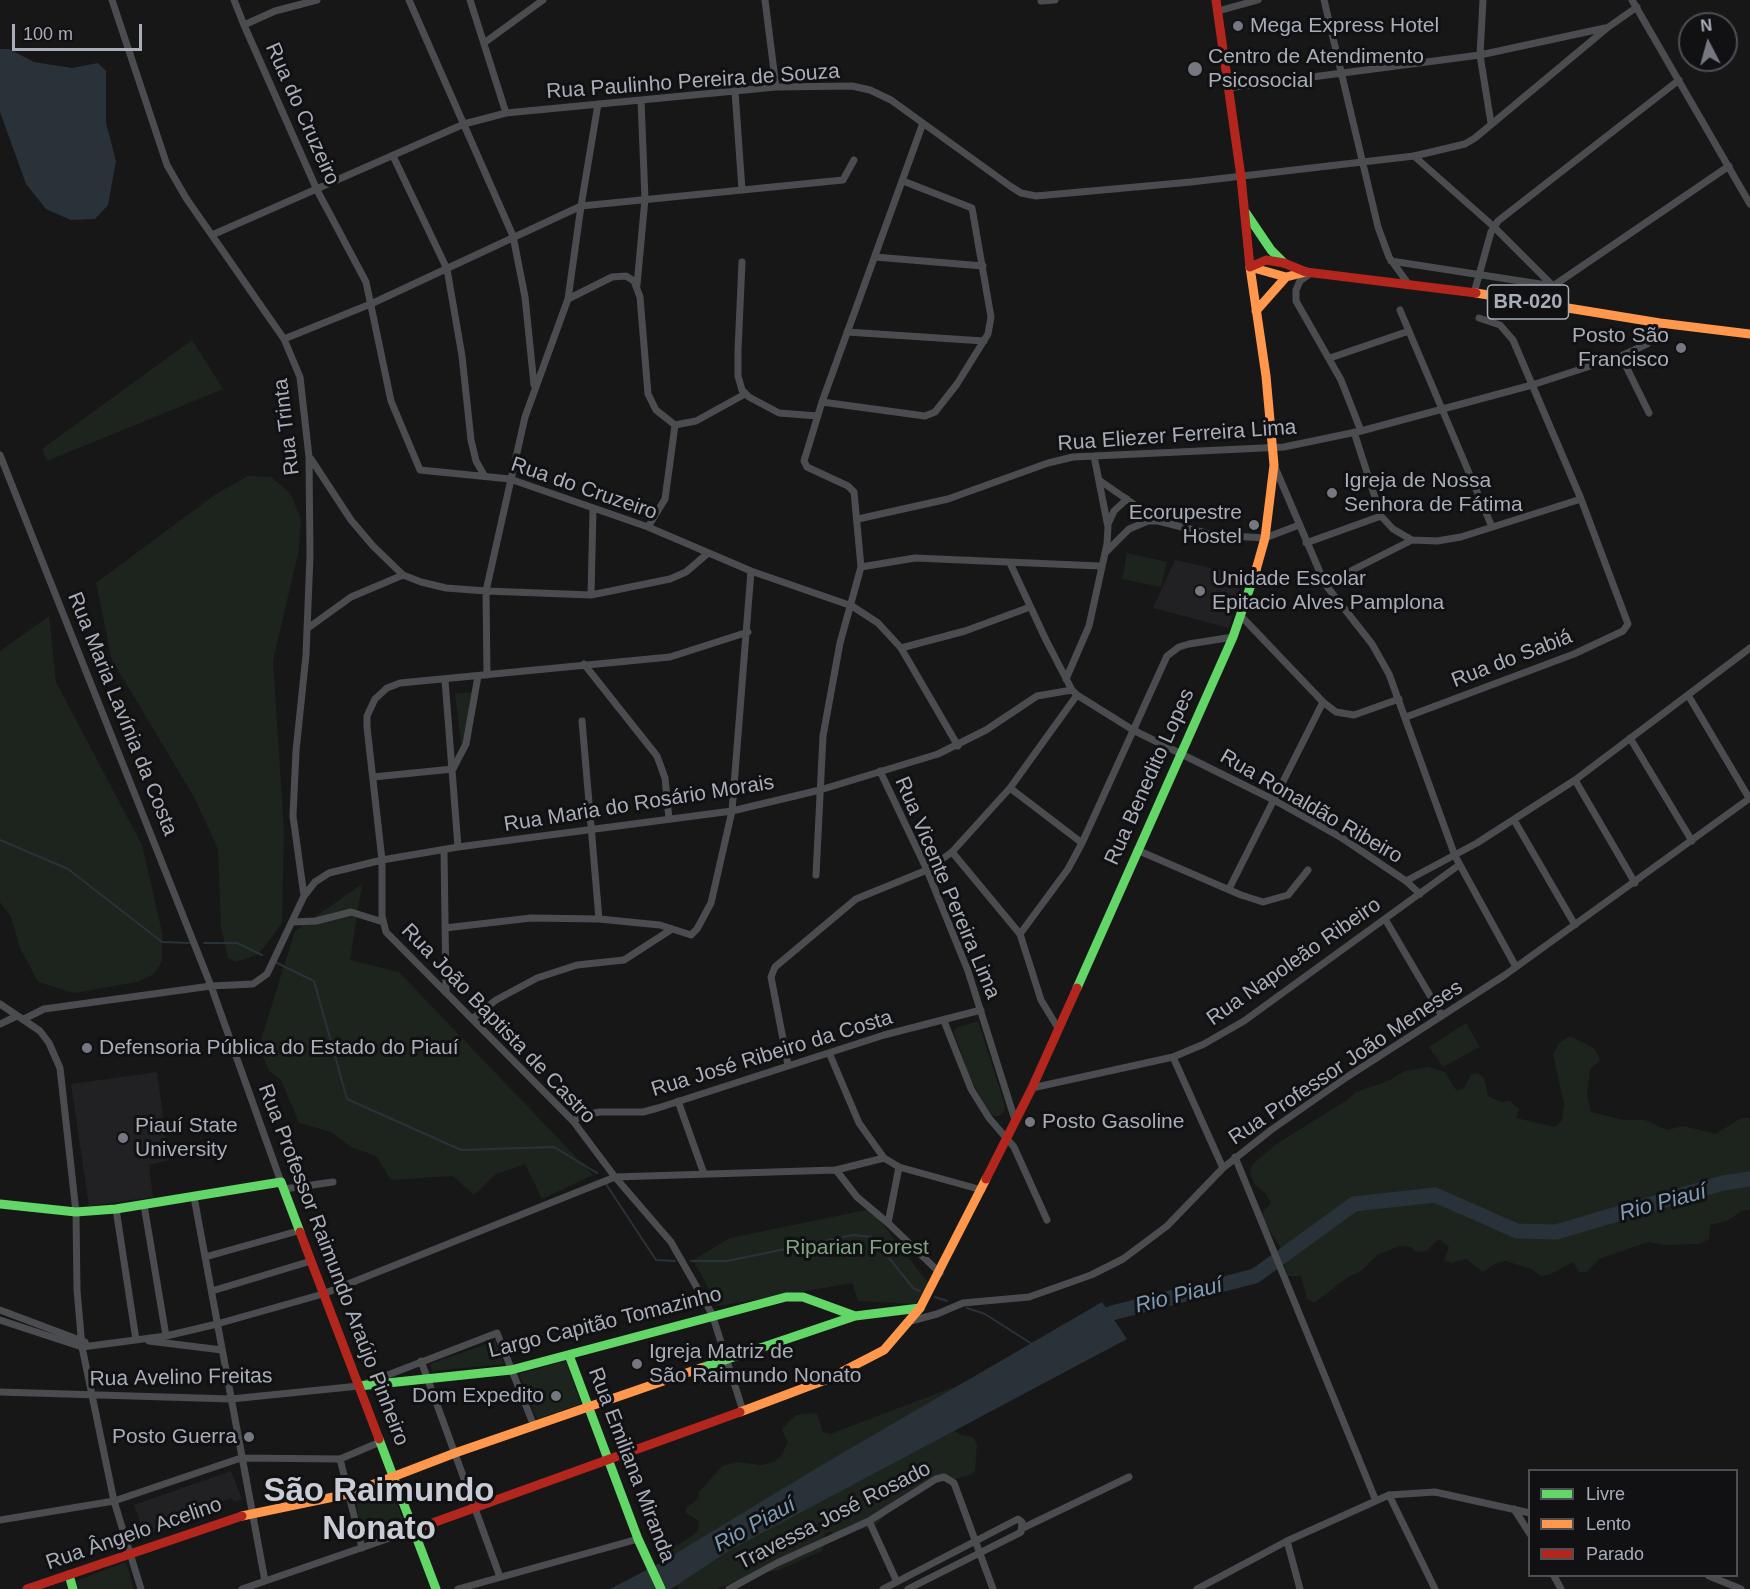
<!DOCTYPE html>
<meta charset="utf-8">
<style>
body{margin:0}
#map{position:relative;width:1750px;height:1589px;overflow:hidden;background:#171717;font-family:Helvetica,sans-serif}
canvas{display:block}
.legend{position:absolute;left:1528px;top:1469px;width:210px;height:108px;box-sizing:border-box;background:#111113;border:2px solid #4d4f55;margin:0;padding:8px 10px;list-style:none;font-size:18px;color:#a8adb8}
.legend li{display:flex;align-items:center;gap:12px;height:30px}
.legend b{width:30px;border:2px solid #4d4f55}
.north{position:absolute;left:1678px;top:12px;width:60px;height:60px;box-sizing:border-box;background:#111113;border:2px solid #4d4f55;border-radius:50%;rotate:354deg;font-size:16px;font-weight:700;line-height:24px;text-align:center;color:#a8adb8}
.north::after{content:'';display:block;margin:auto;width:21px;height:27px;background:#757880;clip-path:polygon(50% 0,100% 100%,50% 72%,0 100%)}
.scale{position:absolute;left:12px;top:24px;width:130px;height:27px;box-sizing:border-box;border:3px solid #a8adb8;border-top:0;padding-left:8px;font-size:18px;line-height:21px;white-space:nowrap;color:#a8adb8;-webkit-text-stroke:4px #111113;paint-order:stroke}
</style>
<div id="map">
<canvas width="1750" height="1589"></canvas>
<ul class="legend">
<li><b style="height:8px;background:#63d668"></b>Livre</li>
<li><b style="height:8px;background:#ff974d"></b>Lento</li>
<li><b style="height:8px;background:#b3261e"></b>Parado</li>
</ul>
<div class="north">N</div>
<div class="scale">100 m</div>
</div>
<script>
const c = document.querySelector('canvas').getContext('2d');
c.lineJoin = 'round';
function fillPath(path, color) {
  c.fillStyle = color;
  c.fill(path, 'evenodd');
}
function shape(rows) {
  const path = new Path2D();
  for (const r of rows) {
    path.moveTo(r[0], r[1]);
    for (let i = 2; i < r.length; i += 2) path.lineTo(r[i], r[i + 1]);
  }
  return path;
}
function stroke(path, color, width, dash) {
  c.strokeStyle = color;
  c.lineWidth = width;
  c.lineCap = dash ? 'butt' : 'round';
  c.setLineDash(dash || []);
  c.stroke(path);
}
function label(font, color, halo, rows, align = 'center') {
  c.font = font + ' Helvetica,sans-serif';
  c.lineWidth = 6;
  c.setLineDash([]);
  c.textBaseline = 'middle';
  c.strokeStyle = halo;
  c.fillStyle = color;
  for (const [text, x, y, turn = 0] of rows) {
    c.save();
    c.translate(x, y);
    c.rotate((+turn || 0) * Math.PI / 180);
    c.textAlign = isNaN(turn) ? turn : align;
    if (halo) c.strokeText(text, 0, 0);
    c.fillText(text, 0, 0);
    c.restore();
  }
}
fillPath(shape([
 [1175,560,1243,575,1229,628,1153,608],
 [157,1072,169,1160,149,1165,153,1197,89,1206,71,1084],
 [231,1471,242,1499,234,1502,232,1498,171,1519,173,1525,145,1535,134,1505]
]), '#212123');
fillPath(shape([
 [192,340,223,389,47,461,42,449],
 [248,476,271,477,290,493,301,519,299,549,273,661,284,831,282,923,259,954,236,962,228,958,221,927,218,849,194,797,112,660,96,583,216,494],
 [1127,553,1167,562,1161,587,1122,579],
 [49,616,56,682,142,845,162,932,162,961,154,974,137,982,74,993,38,982,20,948,11,917,0,902,0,651],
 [473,692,463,756,455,694],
 [362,884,350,960,399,972,593,1175,542,1199,525,1164,496,1174,474,1195,453,1176,391,1180,376,1156,351,1147,331,1132,299,1123,281,1080,269,1071,259,1046,295,931],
 [978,1021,1005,1106,1004,1112,999,1116,993,1116,988,1111,970,1078,954,1032,956,1028],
 [1466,1023,1480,1047,1443,1067,1429,1047],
 [1570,1036,1595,1049,1600,1060,1590,1069,1587,1095,1591,1112,1624,1120,1645,1120,1667,1130,1683,1126,1716,1134,1741,1118,1750,1118,1750,1210,1741,1211,1727,1221,1710,1225,1709,1239,1699,1244,1665,1245,1648,1242,1599,1259,1587,1272,1579,1272,1573,1262,1551,1274,1541,1276,1531,1269,1506,1261,1496,1263,1483,1272,1466,1259,1451,1263,1444,1260,1449,1247,1439,1239,1426,1251,1417,1252,1410,1247,1399,1246,1377,1255,1360,1272,1348,1277,1314,1303,1307,1299,1301,1276,1288,1276,1279,1244,1264,1223,1263,1211,1271,1203,1265,1193,1254,1184,1250,1173,1253,1164,1275,1145,1347,1100,1356,1092,1388,1081,1405,1071,1428,1067,1445,1072,1456,1090,1463,1089,1471,1075,1478,1073,1484,1078,1488,1096,1501,1102,1510,1101,1519,1109,1516,1118,1555,1127,1562,1120,1564,1104,1553,1054,1560,1042],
 [871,1209,929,1284,915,1304,858,1301,852,1283,718,1306,693,1260,730,1238],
 [495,1341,504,1364,432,1371,430,1364],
 [566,1361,581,1404,537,1419,519,1374],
 [967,1382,951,1428,961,1435,973,1437,977,1444,975,1471,970,1475,948,1481,943,1476,888,1512,873,1528,853,1530,838,1539,830,1531,825,1534,822,1551,776,1571,758,1572,717,1589,679,1589,659,1550,661,1544,678,1545,697,1532,699,1521,686,1513,686,1508,699,1498,699,1492,722,1466,736,1462,761,1465,774,1462,780,1457,788,1443,782,1429,796,1415,817,1413,823,1432,830,1434],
 [388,1484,403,1518,403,1528,367,1539,362,1534,355,1496],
 [126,1562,134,1589,79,1589,76,1581]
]), '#1d241e');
fillPath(shape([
 [0,49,9,49,34,62,72,68,98,63,106,71,106,123,116,161,108,205,95,219,71,220,46,209,26,184,0,112],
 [1102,1302,1127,1339,730,1550,671,1589,610,1589,660,1563,822,1465]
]), '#2a3239');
stroke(shape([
 [0,840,68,869,162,942,189,943],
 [204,943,237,943,262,955],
 [275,962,314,981,347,1099,461,1150,554,1147,597,1173],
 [606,1184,656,1260,675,1261],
 [691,1261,727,1261,853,1235,872,1237,914,1289,920,1291],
 [935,1297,947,1301],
 [967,1308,985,1314,1032,1344]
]), '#2a3239', 2);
stroke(shape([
 [1092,1322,1112,1313,1255,1276,1354,1204,1435,1195,1517,1231,1556,1232,1723,1183,1750,1179]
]), '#2a3239', 15);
stroke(shape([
 [112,0,167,165,186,198,284,339,300,377,309,457,310,556,306,655,296,751,293,816,304,896],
 [234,0,244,25],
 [317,0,275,11,244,25,317,190,366,282,391,401,420,470,510,479,648,527,751,571,852,606,878,623,901,648,958,746],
 [409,0,513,236,525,297,534,385],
 [470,0,506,113],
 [765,0,776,87],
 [1324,0,1378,227,1389,257,1409,285],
 [1483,0,1480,55,1491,123],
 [1632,0,1750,204],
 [1041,1,1055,0],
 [1218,11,1258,0],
 [484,43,543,0],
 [1228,88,1480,55,1605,28],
 [735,91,742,190],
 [393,156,447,269,462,356,471,440,476,461,484,475],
 [1414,156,1493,226,1553,286],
 [903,181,972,208,991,317,988,334,957,384,935,412,925,416,822,402,923,123],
 [212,235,464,124,506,113,776,87,852,86,870,90,891,100,1010,186,1021,193,1036,196,1191,182,1414,156,1465,144,1475,138,1607,28,1637,7],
 [875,257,983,266],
 [1391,261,1553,286,1729,166],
 [742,262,738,350,738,376,742,390,749,397,779,413,818,416],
 [1311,273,1300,281,1296,290,1296,301,1341,380,1361,431],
 [637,285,645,199,641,100],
 [1474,293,1491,232,1498,221,1679,80],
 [568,299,612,277,626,276,634,281,640,297,648,394,656,410,675,425,696,421,745,394],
 [1400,310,1492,527],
 [847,332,984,341],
 [284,339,373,303,581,206,598,104],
 [1621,356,1649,413],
 [1330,358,1409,331],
 [1354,432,1381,516,1393,529,1412,540],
 [0,455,211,986,281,1182],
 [311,459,351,520,373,546,403,575,421,582,446,588,486,591,591,595,670,579,686,572,707,554],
 [1274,465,1325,584,1372,644,1389,674,1455,856,1516,967],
 [1099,480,1158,521],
 [858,519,948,499,1048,463,1073,457,1284,447,1361,431,1532,385,1621,356,1647,344,1655,335,1660,323],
 [1108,524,1114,511,1127,499],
 [648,527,665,499,675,425],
 [1306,543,1381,516],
 [1105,553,1129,529,1148,521,1158,521,1214,535,1265,538,1299,525],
 [1010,563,1046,640,1072,690,1077,695,1133,730,1274,800,1342,838,1406,881,1420,894],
 [861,567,915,558,1100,566],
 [1325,584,1412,540,1437,541,1461,537,1581,499],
 [591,595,593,510],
 [1241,616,1323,702,1336,712,1354,715,1399,699],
 [308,628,351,597,403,575],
 [901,648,965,631,1030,607],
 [584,664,657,756,665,778,669,819],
 [487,675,486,591,525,417,568,299,581,206,843,180,854,160],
 [1066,679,1089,626,1107,544,1108,527,1094,456],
 [445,680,458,847],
 [1688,695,1749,798],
 [1406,717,1574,654,1623,631,1628,624,1581,499,1513,340,1500,325,1479,318],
 [582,721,599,919],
 [1630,738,1692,841],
 [880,771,927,870,968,971,1015,1120],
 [373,777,453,769,466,744,478,676],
 [1575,780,1635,883],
 [1010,788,1082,843],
 [1514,820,1575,925],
 [444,850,446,991],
 [1137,850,1241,895,1263,902,1288,895,1308,870],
 [952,852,1020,934,1041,1000,1058,1028],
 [816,875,823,736,840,643,861,567,854,492,848,486,807,467,804,461,822,402],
 [1406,881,1477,843,1575,780,1750,648],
 [1229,889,1323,702],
 [1385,919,1442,1016],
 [293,922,316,921,351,912,383,922],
 [445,928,531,918,599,919,660,925,691,935,697,929,711,903,732,811,751,571],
 [1020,934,1068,869,1082,843,1167,656,1179,647,1189,644,1233,637],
 [0,1004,40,1031,49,1043,60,1068,76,1212,77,1290,82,1347,114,1501,141,1589],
 [24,1019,44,1009,211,986,253,984,267,974,304,896,315,882,329,873,382,860,458,847,732,811,820,790,938,754,986,730,1037,696,1072,690],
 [472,1019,496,1000,537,978,577,965,624,960,672,929],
 [944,1021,971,1089,989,1118,1014,1147,1047,1220],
 [0,1024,17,1016],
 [830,1055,859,1123,884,1158,899,1167,982,1190],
 [1173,1057,1223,1168],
 [788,1065,771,977,775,967,856,899,927,870,952,852,1010,788,1077,695],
 [1032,1088,1173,1057,1204,1044,1244,1021,1459,865],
 [678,1101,704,1174],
 [573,1121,583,1115,600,1112,643,1112,658,1108,884,1035,981,1010],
 [1235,1157,1376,1501],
 [899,1167,888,1223,940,1273],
 [836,1170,857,1197,888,1223],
 [284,1189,333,1182],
 [194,1197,265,1581],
 [144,1205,166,1336],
 [116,1209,136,1340],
 [205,1257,298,1231],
 [212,1291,311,1261],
 [0,1310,85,1342],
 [0,1320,82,1347,166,1336,217,1324,323,1294,615,1177,836,1170,884,1158],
 [911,1321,937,1314,963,1303,1029,1297,1091,1275,1123,1259,1167,1226,1223,1168,1271,1130,1347,1077,1505,975,1750,798],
 [149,1341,222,1350],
 [421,1361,500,1577],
 [0,1392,231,1399,359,1386,497,1333,534,1426],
 [743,1411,712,1314,671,1242,615,1177,573,1121,386,932,382,916,382,860,367,727,367,716,375,699,387,688,400,683,670,657,748,632],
 [340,1459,362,1548],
 [1389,1495,1435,1589],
 [1514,1509,1530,1534],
 [0,1520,114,1501,241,1458,340,1459,380,1442],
 [869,1521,897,1582],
 [1023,1528,1129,1477],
 [1287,1541,1300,1589],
 [1554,1576,1561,1589],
 [1709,1576,1741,1589],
 [242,1589,413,1530],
 [458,1589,638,1539],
 [729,1589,777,1563,869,1521,936,1479,944,1477,954,1483,993,1589],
 [883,1589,1018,1519,1022,1522,1021,1532,908,1589],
 [1197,1589,1287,1541,1389,1495,1435,1492,1530,1513]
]), '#4b4c50', 7);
stroke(shape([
 [1246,213,1271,250,1284,263],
 [1077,988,1233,637,1256,570],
 [0,1204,76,1212,116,1209,281,1182,300,1232],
 [569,1355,638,1539,661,1589],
 [701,1368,855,1316,920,1308],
 [359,1386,511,1370,786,1297,803,1297,855,1316],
 [379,1439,436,1589],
 [69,1575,73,1589]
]), '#63d668', 9);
stroke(shape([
 [1250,267,1266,376,1274,465,1265,538,1256,570],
 [1250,267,1286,277,1306,272],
 [1476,293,1660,323,1750,334],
 [1256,311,1286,277],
 [740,1412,828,1379,884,1350,920,1308,986,1179],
 [242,1516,348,1494,455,1453,701,1368]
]), '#ff974d', 9);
stroke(shape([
 [1216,0,1241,177,1250,267],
 [1250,267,1266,260,1284,263,1306,272,1476,293],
 [986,1179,1032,1088,1077,988],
 [300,1232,379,1439],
 [413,1530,740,1412],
 [27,1589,242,1516]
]), '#b3261e', 9);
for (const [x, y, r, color] of [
 [1238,26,6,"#757880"],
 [1195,69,8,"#757880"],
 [1681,348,6,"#757880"],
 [1332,493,6,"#757880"],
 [1254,525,6,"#757880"],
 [1200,591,6,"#757880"],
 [87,1048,6,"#757880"],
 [1030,1122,6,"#757880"],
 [123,1138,6,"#757880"],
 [637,1364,6,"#757880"],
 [556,1396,6,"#757880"],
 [249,1437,6,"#757880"]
]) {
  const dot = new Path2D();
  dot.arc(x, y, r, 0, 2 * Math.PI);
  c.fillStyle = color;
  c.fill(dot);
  stroke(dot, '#111113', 2);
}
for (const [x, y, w] of [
 [1528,302,81]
]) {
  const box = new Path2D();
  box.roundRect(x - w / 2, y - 17, w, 34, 4.5);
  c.fillStyle = '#111113';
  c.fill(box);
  stroke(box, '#a8adb8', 1.5);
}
label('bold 20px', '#a8adb8', null, [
 ["BR-020",1528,302]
]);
label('21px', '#a8adb8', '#111113', [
 ["Mega Express Hotel",1250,26],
 ["Centro de Atendimento",1208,57],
 ["Psicosocial",1208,81],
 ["Posto São",1669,336,"right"],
 ["Francisco",1669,360,"right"],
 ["Igreja de Nossa",1344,481],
 ["Senhora de Fátima",1344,505],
 ["Ecorupestre",1242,513,"right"],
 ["Hostel",1242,537,"right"],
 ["Unidade Escolar",1212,579],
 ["Epitacio Alves Pamplona",1212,603],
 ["Defensoria Pública do Estado do Piauí",99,1048],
 ["Posto Gasoline",1042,1122],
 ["Piauí State",135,1126],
 ["University",135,1150],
 ["Igreja Matriz de",649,1352],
 ["São Raimundo Nonato",649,1376],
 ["Dom Expedito",544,1396,"right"],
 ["Posto Guerra",237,1437,"right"]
], 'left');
label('21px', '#a8adb8', '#111113', [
 ["Rua Paulinho Pereira de Souza",693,82,-4],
 ["Rua do Cruzeiro",302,114,66],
 ["Rua Trinta",287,427,-97],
 ["Rua Eliezer Ferreira Lima",1177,436,-4],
 ["Rua do Cruzeiro",584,489,19],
 ["Rua do Sabiá",1512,659,-21],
 ["Rua Maria Lavínia da Costa",122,714,68],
 ["Rua Benedito Lopes",1150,777,-66],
 ["Rua Maria do Rosário Morais",639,804,-9],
 ["Rua Ronaldão Ribeiro",1311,807,30],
 ["Rua Vicente Pereira Lima",947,888,67],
 ["Rua Napoleão Ribeiro",1294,962,-35],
 ["Rua João Baptista de Castro",498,1024,46],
 ["Rua José Ribeiro da Costa",772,1054,-17],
 ["Rua Professor João Meneses",1346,1063,-34],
 ["Rua Professor Raimundo Araújo Pinheiro",333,1265,69],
 ["Largo Capitão Tomazinho",605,1323,-14],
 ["Rua Avelino Freitas",181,1378,-1],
 ["Rua Emiliana Miranda",631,1465,69],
 ["Travessa José Rosado",834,1516,-27],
 ["Rua Ângelo Acelino",134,1534,-19]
]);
label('21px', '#7fa381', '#111113', [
 ["Riparian Forest",857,1248]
]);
label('italic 22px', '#7f9bb3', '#111113', [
 ["Rio Piauí",1663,1203,-15],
 ["Rio Piauí",1179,1296,-14],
 ["Rio Piauí",755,1525,-29]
]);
label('bold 33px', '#c9ccd4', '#111113', [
 ["São Raimundo",379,1492],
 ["Nonato",379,1530]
]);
</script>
